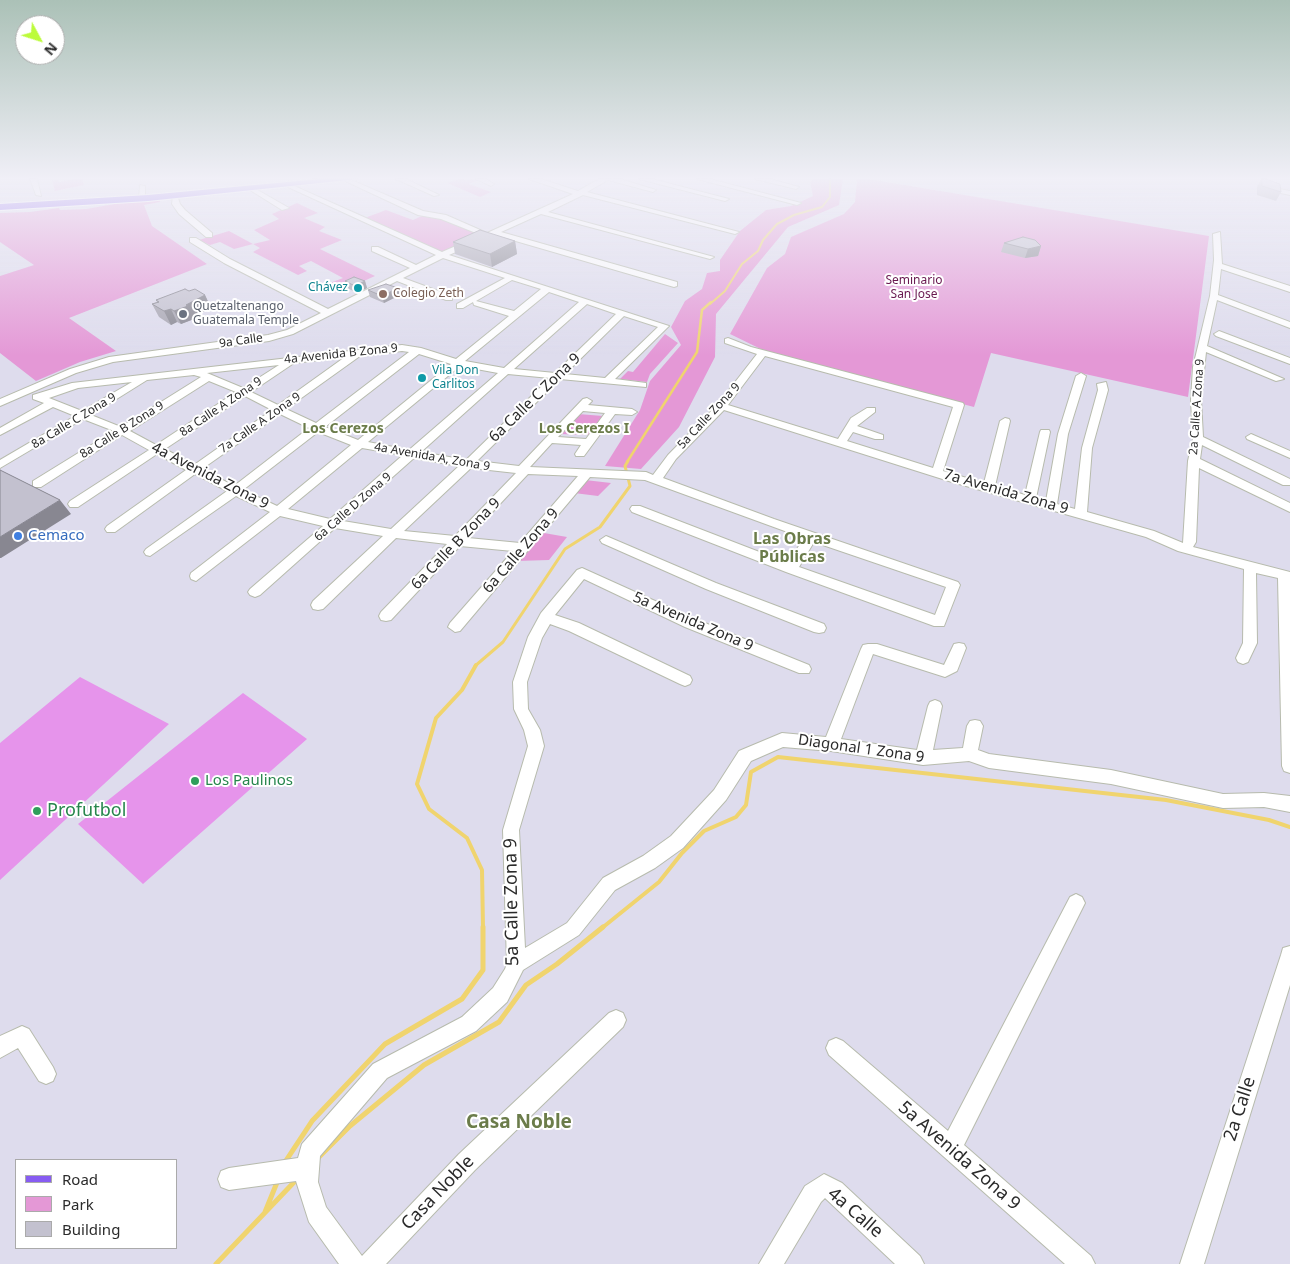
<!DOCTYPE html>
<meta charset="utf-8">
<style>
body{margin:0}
#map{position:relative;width:1290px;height:1264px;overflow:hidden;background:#dedced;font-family:"Noto Sans",sans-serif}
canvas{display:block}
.legend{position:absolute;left:15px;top:1159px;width:162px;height:90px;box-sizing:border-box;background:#fff;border:1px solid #aaa;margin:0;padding:6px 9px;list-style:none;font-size:15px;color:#2b2b2b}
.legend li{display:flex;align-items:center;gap:10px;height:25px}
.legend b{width:25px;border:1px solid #aaa}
.north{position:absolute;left:15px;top:15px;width:50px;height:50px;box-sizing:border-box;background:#fff;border:1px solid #aaa;border-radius:50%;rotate:130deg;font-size:14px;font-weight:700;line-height:20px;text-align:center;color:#2b2b2b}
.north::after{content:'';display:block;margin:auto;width:18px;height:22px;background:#bcfb3b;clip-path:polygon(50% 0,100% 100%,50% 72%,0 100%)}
</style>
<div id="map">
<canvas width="1290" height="1264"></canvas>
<ul class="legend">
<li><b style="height:6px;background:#875cf2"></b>Road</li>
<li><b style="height:14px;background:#e498d6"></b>Park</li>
<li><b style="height:14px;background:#c3c1cf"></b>Building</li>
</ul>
<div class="north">N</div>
</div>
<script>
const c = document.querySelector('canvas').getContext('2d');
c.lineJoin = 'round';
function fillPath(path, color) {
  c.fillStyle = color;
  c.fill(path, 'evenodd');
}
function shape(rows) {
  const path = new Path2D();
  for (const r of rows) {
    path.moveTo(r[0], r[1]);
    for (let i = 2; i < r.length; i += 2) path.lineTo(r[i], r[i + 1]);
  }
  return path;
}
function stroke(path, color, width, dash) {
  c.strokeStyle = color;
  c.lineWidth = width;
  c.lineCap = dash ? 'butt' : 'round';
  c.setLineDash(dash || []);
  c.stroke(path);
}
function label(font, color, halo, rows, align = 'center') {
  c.font = font + ' "Noto Sans",sans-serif';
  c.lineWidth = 4;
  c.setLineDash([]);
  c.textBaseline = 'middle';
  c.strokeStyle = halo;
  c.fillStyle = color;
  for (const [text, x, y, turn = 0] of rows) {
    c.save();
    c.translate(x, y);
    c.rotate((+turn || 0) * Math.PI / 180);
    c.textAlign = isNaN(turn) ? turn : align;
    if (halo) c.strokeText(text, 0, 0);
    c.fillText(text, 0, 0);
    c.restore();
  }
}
fillPath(shape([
 [73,179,83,179,84,185,55,191,52,181,58,180,60,182],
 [459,179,479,180,469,184,491,192,480,197,447,183],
 [813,179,843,179,839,205,788,227,716,314,715,357,679,427,641,469,605,466,640,410,650,381,681,345,671,327,685,301,702,289,707,273,720,271,720,260,740,231,766,210,791,206,813,196,810,182],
 [857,179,869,179,1209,236,1188,397,991,353,974,407,771,354,730,334,767,268,785,254,791,237,844,214,855,202],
 [159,198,160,202,144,205,152,226,207,264,69,318,116,351,80,362,36,381,0,353,0,276,34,265,0,242,0,213,30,212,59,208,60,210,86,209,120,203,121,201],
 [297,203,318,213,304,218,325,227,319,231,342,240,320,249,375,276,344,290,330,283,343,278,311,261,299,266,307,271,298,275,253,252,260,248,253,244,234,249,220,242,210,245,199,240,229,231,253,244,270,240,254,230,279,219,272,214],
 [386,210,413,220,424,215,441,217,482,235,442,254,362,219],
 [665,334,678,343,650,374,647,382,620,379,628,371,633,372],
 [578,414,603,416,588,435,560,434],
 [585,480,611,483,598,496,574,493],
 [544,533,567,537,549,560,516,561]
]), '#e498d6');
fillPath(shape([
 [80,677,169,724,0,880,0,743],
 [243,693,307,739,143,884,78,824]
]), '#e694eb');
stroke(shape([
 [710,304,725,291,742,264,758,251,763,240,777,224,794,215,822,207,830,197,830,179]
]), '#f0d46e', 2);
stroke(shape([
 [627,462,697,352,702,310,711,302]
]), '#f0d46e', 2.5);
stroke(shape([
 [475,666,503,642,565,549,600,527,630,486,625,466,628,461]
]), '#f0d46e', 3);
stroke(shape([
 [476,665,462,690,436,718,417,784,429,809,467,838,482,870,483,928],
 [602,928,659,882,682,853,704,831,736,817,746,805,751,772,778,757,1166,800,1269,820,1290,827]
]), '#f0d46e', 4);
stroke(shape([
 [318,1158,350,1126,424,1065,499,1022,526,985,557,964,603,927],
 [285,1162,312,1121,385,1044,462,999,483,970,483,927],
 [265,1212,278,1180],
 [216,1264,298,1178]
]), '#f0d46e', 5);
const minor = shape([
 [30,179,37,179,41,196,36,195,30,179],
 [341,179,349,179,423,211,446,215,487,233,573,194,529,179,541,179,578,191,599,179,620,179,656,190,653,192,608,180,587,192,739,232,735,234,583,195,548,212,714,257,710,259,541,214,501,232,677,282,677,286,674,287,495,235,449,255,669,326,615,379,646,383,646,387,560,379,477,461,519,466,583,399,587,398,592,401,588,405,632,409,637,412,632,415,615,414,584,456,576,456,575,454,581,445,552,443,530,467,646,472,653,475,668,455,718,404,757,354,725,343,725,339,728,338,751,347,963,403,964,405,943,471,960,476,984,483,1000,421,1005,418,1009,419,1010,421,995,486,1025,495,1040,432,1041,430,1049,430,1050,432,1036,498,1046,501,1058,434,1076,376,1081,373,1086,376,1068,434,1057,504,1075,509,1082,448,1098,390,1097,384,1106,382,1108,390,1092,448,1087,512,1154,531,1183,543,1188,461,1193,439,1191,400,1193,367,1210,296,1214,260,1213,234,1220,232,1222,264,1290,286,1290,292,1221,269,1218,295,1290,322,1290,328,1217,300,1207,346,1284,379,1276,381,1206,352,1201,400,1203,437,1290,479,1290,485,1283,485,1202,445,1200,459,1290,503,1290,512,1199,468,1196,542,1193,547,1290,572,1290,773,1284,771,1282,766,1278,578,1256,573,1257,643,1248,662,1243,664,1238,662,1236,658,1243,643,1244,569,1178,551,1146,537,952,482,724,410,676,459,663,478,774,519,958,582,960,585,944,626,934,626,786,572,632,512,630,509,632,506,640,506,788,563,804,538,645,480,590,477,460,631,455,632,448,627,450,623,513,551,460,546,391,620,386,621,381,620,379,616,381,612,447,544,396,538,323,609,318,610,313,609,311,605,313,601,383,536,335,528,260,595,255,597,250,595,248,592,250,589,323,526,280,516,196,581,191,579,190,576,191,573,270,512,236,496,150,556,146,555,144,552,146,549,227,491,195,474,115,532,107,532,105,529,107,526,186,470,157,454,78,507,70,507,68,504,70,501,149,450,122,435,41,487,33,487,33,481,114,431,83,419,0,468,0,460,75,416,53,407,0,435,0,428,44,403,33,399,33,395,72,383,402,345,421,348,456,359,509,316,474,305,473,302,463,308,457,308,457,304,505,278,443,258,403,278,452,296,452,300,446,300,397,281,293,334,269,341,113,362,76,373,0,406,0,399,70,369,109,357,268,335,287,330,321,313,224,263,190,242,190,238,196,238,230,259,328,309,410,268,372,251,372,247,378,247,416,265,436,255,288,187,288,185,292,185,442,252,481,235,441,219,418,215,341,179],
 [512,280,541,289,514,311,476,301,512,280],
 [549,292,579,302,504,368,465,361,549,292],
 [587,304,616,314,555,373,514,369,587,304],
 [624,316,658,327,605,378,565,374,624,316],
 [402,351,409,352,316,423,286,409,360,356,402,351],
 [419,354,451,364,358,440,325,427,419,354],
 [765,356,953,407,933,468,847,441,853,432,875,439,883,439,883,435,857,426,875,412,875,408,867,408,851,418,838,439,728,405,765,356],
 [345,357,278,405,251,392,294,363,345,357],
 [279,365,243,388,207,373,279,365],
 [460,366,498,373,409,450,368,442,460,366],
 [508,374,550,378,466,460,421,452,508,374],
 [194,375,201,377,121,427,91,415,147,380,194,375],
 [209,381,236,392,156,445,130,431,209,381],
 [132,382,82,411,49,398,78,388,132,382],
 [245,396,272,410,194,465,165,449,245,396],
 [583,411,605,413,586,439,558,437,583,411],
 [280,414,309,428,234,486,202,469,280,414],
 [318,432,351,445,277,506,243,490,318,432],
 [362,448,403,455,330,519,288,509,362,448],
 [414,458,459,466,391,529,343,521,414,458],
 [471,468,516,473,455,536,404,531,471,468],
 [528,474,578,476,520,543,468,538,528,474],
 [814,542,946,587,935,615,799,567,814,542],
 [396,179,406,179,439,195,434,196,396,179],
 [476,179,486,179,494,184,491,186,476,179],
 [639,179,652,179,729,199,725,201,639,179],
 [697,179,710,179,801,203,797,205,697,179],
 [755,179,770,179,799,187,796,189,755,179],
 [140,185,145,186,145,199,139,198,140,185],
 [1264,186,1290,191,1290,195,1262,189,1264,186],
 [250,188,254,188,289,208,282,210,250,190,250,188],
 [173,195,177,195,180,204,185,210,212,233,212,237,206,237,179,214,172,204,173,195],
 [1219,331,1290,358,1290,364,1216,336,1214,334,1219,331],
 [1251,434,1290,451,1290,458,1247,439,1246,437,1251,434],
 [606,536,716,583,824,624,826,628,824,632,819,633,814,632,706,589,602,543,600,540,606,536],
 [582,568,695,619,809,665,811,669,809,673,799,673,685,627,584,579,555,615,579,623,690,676,692,680,690,684,685,686,680,684,569,631,550,624,542,638,527,682,528,709,540,730,544,746,519,830,525,948,567,923,603,878,643,856,671,836,714,790,739,751,782,733,826,737,861,649,863,645,868,644,877,644,944,665,954,644,959,643,964,644,966,648,957,671,945,677,873,654,841,739,917,750,928,706,930,702,935,700,940,702,942,706,933,750,963,748,967,726,970,721,975,720,980,721,983,726,978,750,989,754,1111,770,1223,794,1264,793,1290,796,1290,812,1264,807,1223,808,1111,784,989,768,969,761,923,765,831,751,783,747,751,761,726,800,683,848,655,868,615,890,579,935,523,970,507,1002,476,1031,387,1078,320,1156,318,1182,326,1207,362,1256,459,1154,609,1013,616,1010,623,1013,626,1020,623,1027,475,1170,386,1264,339,1264,309,1222,296,1181,229,1190,221,1187,218,1179,221,1171,229,1168,298,1158,302,1144,373,1064,462,1017,493,988,505,969,507,964,503,830,528,746,524,730,514,709,513,682,528,637,541,613,577,570,582,568],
 [1076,894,1082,897,1085,903,964,1145,1091,1256,1095,1264,1065,1264,829,1055,826,1048,829,1041,836,1038,843,1041,948,1131,1070,897,1076,894],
 [1290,946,1290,985,1204,1264,1180,1264,1281,955,1283,948,1290,946],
 [22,1026,29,1029,53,1067,56,1074,53,1081,46,1084,39,1081,18,1048,0,1058,0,1036,22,1026],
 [824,1174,842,1183,920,1256,924,1264,895,1264,825,1198,821,1202,784,1264,759,1264,805,1186,824,1174]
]);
const major = shape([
 [320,179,357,179,148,201,0,210,0,204,148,195,320,179]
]);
stroke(minor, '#b7bbad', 2);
stroke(major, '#fff', 2);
fillPath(minor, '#fff');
fillPath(major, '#875cf2');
fillPath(shape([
 [1261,179,1266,179,1281,192,1276,201,1257,195,1257,187],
 [515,241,517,254,492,267,455,254,453,242],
 [1004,243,1041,246,1038,256,1025,258,1001,252],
 [345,281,365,281,367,288,357,293,347,288],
 [368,290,400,295,384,303,370,297],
 [189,291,205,295,211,308,193,317,194,319,181,324,177,322,171,325,159,317,152,304,157,302,156,300]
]), '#a8a6b2');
fillPath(shape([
 [515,241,517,254,492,267,490,254],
 [1041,246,1038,256,1025,258,1028,249],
 [365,281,367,288,357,293,355,286],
 [398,288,400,295,384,303,382,296],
 [205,295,211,308,193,317,194,319,181,324,174,311],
 [171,309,177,322,171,325,164,311],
 [60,500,71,514,1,558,0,558,0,537]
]), '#888791');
const building = shape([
 [1262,179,1266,179,1280,184,1281,192,1262,186,1262,179],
 [480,230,515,241,490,254,453,242,480,230],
 [1023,237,1035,240,1041,246,1028,249,1004,243,1023,237],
 [354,277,365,281,355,286,345,281,354,277],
 [386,284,398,288,382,296,368,290,386,284],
 [185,289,189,291,195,289,205,295,186,305,188,306,174,311,171,309,164,311,152,304,159,302,156,300,185,289],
 [0,470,60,500,0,537,0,470]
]);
fillPath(building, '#c3c1cf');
stroke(building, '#888791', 1);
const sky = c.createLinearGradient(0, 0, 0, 356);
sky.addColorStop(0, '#abc1b7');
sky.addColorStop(0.5, '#f0eff7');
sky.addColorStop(1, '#f0eff700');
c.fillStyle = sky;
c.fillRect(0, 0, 1290, 356);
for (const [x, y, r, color] of [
 [358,288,5,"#0f9aa8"],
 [383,294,5,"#8d6e63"],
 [183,314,5,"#6b7280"],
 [422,378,5,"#0f9aa8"],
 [18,536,5,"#3f7fe0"],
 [195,781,5,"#2e9e5b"],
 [37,811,5,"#2e9e5b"]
]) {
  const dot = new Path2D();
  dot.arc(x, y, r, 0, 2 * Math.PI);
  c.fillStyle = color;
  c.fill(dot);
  stroke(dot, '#fff', 2);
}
label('12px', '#691950', '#fff', [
 ["Seminario",914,281],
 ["San Jose",914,295]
]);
label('12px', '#0d838f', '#fff', [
 ["Chávez",348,288],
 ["Vila Don",432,371,"left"],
 ["Carlitos",432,385,"left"]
], 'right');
label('12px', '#785e54', '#fff', [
 ["Colegio Zeth",393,294]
], 'left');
label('12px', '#5b616d', '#fff', [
 ["Quetzaltenango",193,307],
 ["Guatemala Temple",193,321]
], 'left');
label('12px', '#2b2b2b', '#fff', [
 ["9a Calle",241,341,-8],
 ["4a Avenida B Zona 9",341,354,-6],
 ["8a Calle A Zona 9",221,407,-34],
 ["2a Calle A Zona 9",1197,407,-86],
 ["5a Calle Zona 9",709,416,-47],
 ["8a Calle C Zona 9",74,421,-31],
 ["7a Calle A Zona 9",260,423,-35],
 ["8a Calle B Zona 9",122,430,-32],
 ["4a Avenida A, Zona 9",432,457,10],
 ["6a Calle D Zona 9",353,507,-41]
]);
label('bold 14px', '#6b7c4a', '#fff', [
 ["Los Cerezos",343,429],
 ["Los Cerezos I",584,429]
]);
label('15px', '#2b2b2b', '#fff', [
 ["6a Calle C Zona 9",535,398,-44],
 ["4a Avenida Zona 9",210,476,27],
 ["7a Avenida Zona 9",1006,492,16],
 ["6a Calle B Zona 9",456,544,-46],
 ["6a Calle Zona 9",521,551,-49],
 ["5a Avenida Zona 9",693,622,23],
 ["Diagonal 1 Zona 9",861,749,8]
]);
label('15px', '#366cbe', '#fff', [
 ["Cemaco",28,536]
], 'left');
label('15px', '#27864d', '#fff', [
 ["Los Paulinos",205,781]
], 'left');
label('bold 16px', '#6b7c4a', '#fff', [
 ["Las Obras",792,539],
 ["Públicas",792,557]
]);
label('18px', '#27864d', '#fff', [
 ["Profutbol",47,811]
], 'left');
label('18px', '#2b2b2b', '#fff', [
 ["5a Calle Zona 9",512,902,-91],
 ["2a Calle",1240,1109,-72],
 ["5a Avenida Zona 9",959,1156,41],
 ["Casa Noble",438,1193,-46],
 ["4a Calle",855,1213,41]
]);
label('bold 19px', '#6b7c4a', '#fff', [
 ["Casa Noble",519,1123]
]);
</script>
